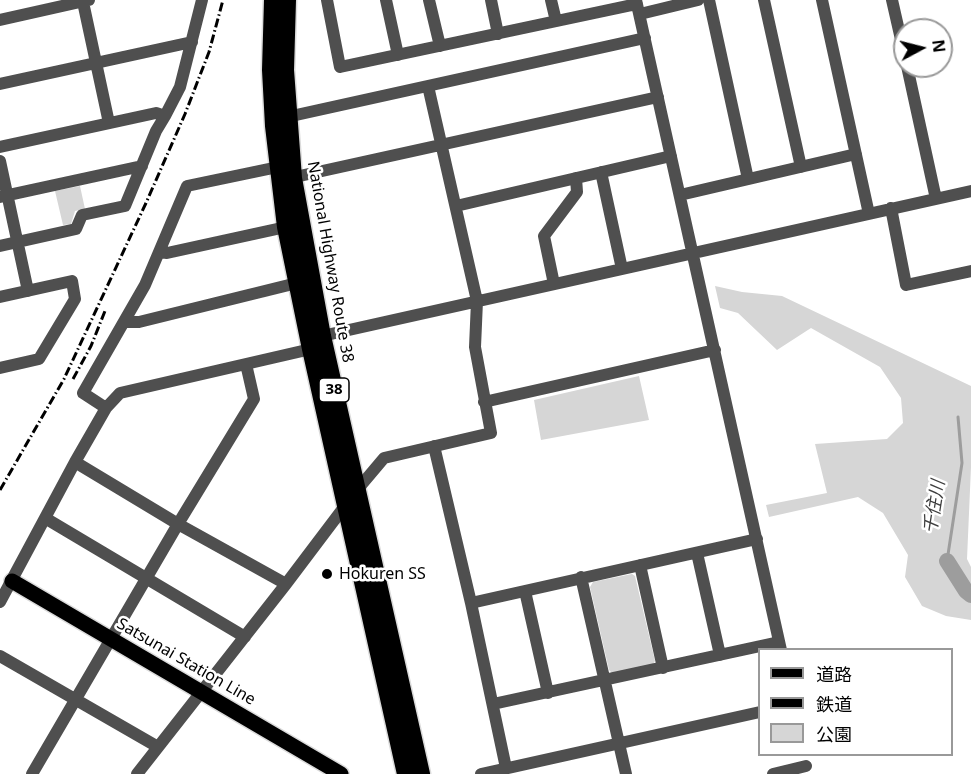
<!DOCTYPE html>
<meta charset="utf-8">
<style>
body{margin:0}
#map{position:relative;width:971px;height:774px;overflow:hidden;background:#fff;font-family:"Noto Sans","Noto Sans JP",sans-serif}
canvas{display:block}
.legend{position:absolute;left:758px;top:648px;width:195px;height:108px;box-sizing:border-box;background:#fff;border:2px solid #999;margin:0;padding:8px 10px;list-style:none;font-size:18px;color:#000}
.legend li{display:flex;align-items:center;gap:12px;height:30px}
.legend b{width:30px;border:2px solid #999}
.north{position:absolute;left:893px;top:18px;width:60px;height:60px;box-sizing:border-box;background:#fff;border:2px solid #999;border-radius:50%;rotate:83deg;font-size:16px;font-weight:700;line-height:24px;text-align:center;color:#000}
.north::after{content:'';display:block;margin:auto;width:21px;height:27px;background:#000;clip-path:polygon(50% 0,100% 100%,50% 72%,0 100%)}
</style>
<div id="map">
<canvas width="971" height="774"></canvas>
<ul class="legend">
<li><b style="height:8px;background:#000"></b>道路</li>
<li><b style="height:8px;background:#000"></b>鉄道</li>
<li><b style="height:16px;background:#d6d6d6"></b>公園</li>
</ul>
<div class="north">N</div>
</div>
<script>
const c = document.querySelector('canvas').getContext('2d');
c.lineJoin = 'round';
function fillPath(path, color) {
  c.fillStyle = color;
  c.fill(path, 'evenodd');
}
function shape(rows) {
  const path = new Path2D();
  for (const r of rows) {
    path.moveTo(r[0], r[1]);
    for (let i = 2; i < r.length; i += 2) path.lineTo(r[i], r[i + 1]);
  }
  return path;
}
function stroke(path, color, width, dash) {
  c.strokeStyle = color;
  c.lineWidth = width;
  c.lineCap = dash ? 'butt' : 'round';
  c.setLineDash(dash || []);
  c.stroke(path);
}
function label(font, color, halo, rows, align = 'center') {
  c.font = font + ' "Noto Sans","Noto Sans JP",sans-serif';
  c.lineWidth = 5;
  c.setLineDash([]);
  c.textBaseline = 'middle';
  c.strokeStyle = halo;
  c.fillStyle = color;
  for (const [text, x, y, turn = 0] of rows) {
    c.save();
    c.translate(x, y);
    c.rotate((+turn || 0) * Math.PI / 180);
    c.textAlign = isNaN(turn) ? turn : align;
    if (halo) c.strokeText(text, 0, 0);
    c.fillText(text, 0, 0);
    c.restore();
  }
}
fillPath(shape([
 [80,186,85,209,75,211,71,224,63,225,55,191],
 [715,286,742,292,782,296,971,386,971,467,967,559,971,567,971,620,946,616,922,606,905,577,908,555,883,513,858,497,769,517,766,505,827,493,815,444,887,439,903,423,901,398,880,367,811,328,777,350,738,313,720,308],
 [639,376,649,420,541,440,534,400],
 [632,574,635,576,655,661,653,664,612,673,609,670,590,587,593,582]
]), '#d6d6d6');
stroke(shape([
 [947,561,962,463,958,417]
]), '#9d9d9d', 3);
stroke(shape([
 [947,561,966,591,971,595]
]), '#9d9d9d', 16);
const major = shape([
 [12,581,341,774]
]);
const highway = shape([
 [273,0,271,70,274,126,286,227,311,349,406,774],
 [287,0,285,70,293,178,322,336,421,774]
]);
stroke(major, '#dbdbdb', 18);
stroke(highway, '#dbdbdb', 21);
stroke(shape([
 [327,0,340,67,637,4],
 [386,0,398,55],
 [429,0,440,46],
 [491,0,498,34],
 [551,0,556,21],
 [636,0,781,650],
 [709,0,748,179],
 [764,0,801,167],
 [822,0,869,214],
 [892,0,905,57],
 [83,2,109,123],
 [640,14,698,0],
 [0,20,89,0],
 [907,66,936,199],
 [0,84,192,42],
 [287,117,645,38],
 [0,147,156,113,165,116,180,87,202,0],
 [0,161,28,291],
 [601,172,622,269],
 [286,179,658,97],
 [680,195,856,154],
 [0,197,142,166],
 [456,206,671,156],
 [891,208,906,285,971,271],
 [0,246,76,229,82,215,125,206,156,131,165,116],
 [160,252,167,253,286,227],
 [554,284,544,236,577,192,576,178],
 [0,297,72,281,75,299,39,359,0,368],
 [124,322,139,322,297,283],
 [484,402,715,350],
 [106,408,83,393,145,285,187,186,278,167],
 [434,446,471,603,506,768],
 [75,462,178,524,286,584],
 [45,518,245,637],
 [697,553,720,655],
 [640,565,663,668],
 [581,577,626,774],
 [525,591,548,693],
 [0,602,75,462,106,408,120,393,311,349,322,336,971,191],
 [471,603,757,539],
 [0,656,158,747],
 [493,704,779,642],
 [32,774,178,524,254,399,246,364],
 [137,774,286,584,357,490,384,458,491,433,475,347,477,301,428,86],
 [481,774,760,712],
 [773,774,806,766]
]), '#4f4f4f', 12);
stroke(major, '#000', 15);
stroke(highway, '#000', 18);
stroke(shape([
 [73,379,91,346,105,311],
 [0,490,64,379,146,203,185,114,209,52,223,0]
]), '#000', 3, [9, 3, 1.5, 3]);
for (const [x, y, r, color] of [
 [327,574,6,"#000"]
]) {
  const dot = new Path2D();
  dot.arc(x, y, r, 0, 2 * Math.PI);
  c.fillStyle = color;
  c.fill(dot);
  stroke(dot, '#fff', 2);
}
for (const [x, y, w] of [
 [334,390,30]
]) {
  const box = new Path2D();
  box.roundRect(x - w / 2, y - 12, w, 24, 4.5);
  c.fillStyle = '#fff';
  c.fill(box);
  stroke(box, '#000', 1.5);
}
label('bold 15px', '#000', null, [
 ["38",334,390]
]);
label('16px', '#000', '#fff', [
 ["National Highway Route 38",330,262,80],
 ["Satsunai Station Line",186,662,30]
]);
label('16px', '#000', '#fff', [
 ["Hokuren SS",339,574]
], 'left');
label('italic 18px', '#3e3e3e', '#fff', [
 ["千住川",935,507,-81]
]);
</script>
